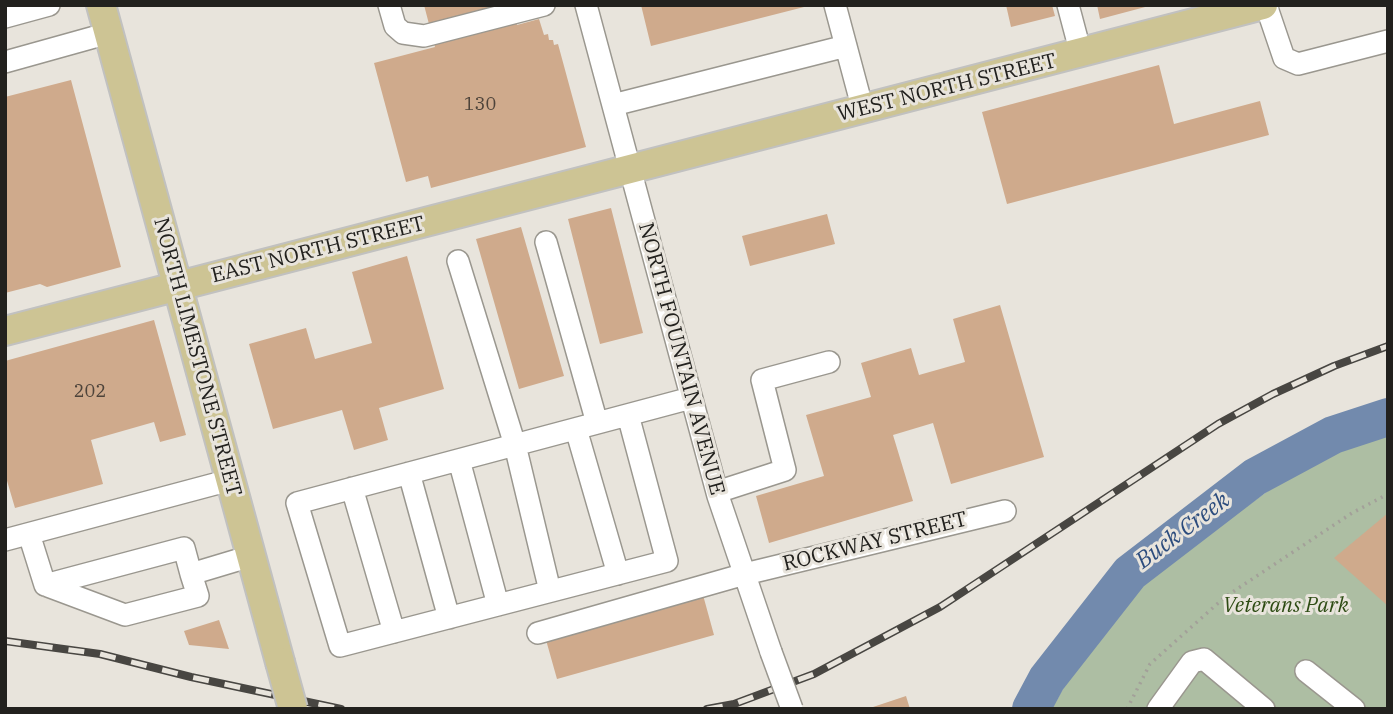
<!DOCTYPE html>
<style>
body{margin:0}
#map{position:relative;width:1393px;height:714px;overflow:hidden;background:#e8e4dc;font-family:"IBM Plex Serif",serif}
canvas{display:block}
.frame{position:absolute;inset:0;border:7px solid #22211e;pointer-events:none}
</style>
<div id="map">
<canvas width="1393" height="714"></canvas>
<div class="frame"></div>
</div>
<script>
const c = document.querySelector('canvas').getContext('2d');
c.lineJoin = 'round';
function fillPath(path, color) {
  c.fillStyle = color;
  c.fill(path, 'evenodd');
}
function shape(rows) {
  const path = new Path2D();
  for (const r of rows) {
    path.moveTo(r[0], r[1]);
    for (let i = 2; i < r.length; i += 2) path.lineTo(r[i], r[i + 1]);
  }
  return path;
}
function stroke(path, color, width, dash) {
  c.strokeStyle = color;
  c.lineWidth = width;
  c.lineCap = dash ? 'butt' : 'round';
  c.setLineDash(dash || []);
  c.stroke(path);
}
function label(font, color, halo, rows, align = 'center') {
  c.font = font + ' "IBM Plex Serif",serif';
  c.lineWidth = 6;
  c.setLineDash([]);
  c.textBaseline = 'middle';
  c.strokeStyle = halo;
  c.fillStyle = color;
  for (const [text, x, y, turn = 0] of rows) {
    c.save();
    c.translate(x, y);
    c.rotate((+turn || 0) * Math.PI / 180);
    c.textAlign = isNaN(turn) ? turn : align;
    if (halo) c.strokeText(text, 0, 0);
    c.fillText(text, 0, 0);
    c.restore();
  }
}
fillPath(shape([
 [1388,434,1388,709,1052,709,1064,687,1135,587,1279,483,1355,442]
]), '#adbea3');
stroke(shape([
 [1031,709,1047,679,1130,573,1255,477,1333,435,1388,417]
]), '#728aad', 38);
fillPath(shape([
 [424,5,494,5,495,9,516,22,517,25,539,19,544,35,548,34,549,40,553,40,554,45,558,44,586,147,431,188,428,176,406,182,374,63,435,47],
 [641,5,808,5,808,6,651,46],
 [1006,5,1052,5,1055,16,1011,27],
 [1097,5,1149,5,1149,6,1100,19],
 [1159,65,1174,124,1260,101,1269,135,1007,204,982,112],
 [71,80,121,267,47,287,40,284,5,293,5,97],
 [611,208,643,333,600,344,568,219],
 [827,214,835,244,750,266,742,236],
 [521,227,564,376,519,389,476,239],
 [407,256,444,389,379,408,388,440,354,450,342,410,273,429,249,344,306,328,315,359,372,343,352,272],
 [1000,305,1044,457,951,484,933,423,893,435,913,501,769,543,756,496,824,476,806,415,871,397,861,363,911,348,919,375,965,362,953,319],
 [154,320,186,435,160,442,154,422,91,440,103,484,15,508,5,474,5,361],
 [1388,513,1388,606,1334,558],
 [703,595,714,635,557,679,546,640],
 [219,620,229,649,189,645,184,631],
 [906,696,910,709,870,709,870,708]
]), '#cfaa8c');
const minor = shape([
 [389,5,395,26,403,33,424,36,544,5],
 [586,5,718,496,771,652],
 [835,5,863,110],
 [1068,5,1081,54],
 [1266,5,1284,58,1298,64,1388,41],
 [5,17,49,5],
 [5,62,109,33],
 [613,105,846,46],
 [546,242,597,423],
 [458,261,515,445,550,591],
 [628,415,667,561,340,646,297,503,691,398],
 [576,429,618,574],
 [459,460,498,605],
 [409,473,449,618],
 [352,488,394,632],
 [717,492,785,470,762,380,829,362],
 [29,534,45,585],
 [5,540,230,480],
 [45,585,184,548,191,574,251,556],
 [45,585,125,615,198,596,191,574],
 [538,633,745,574,1005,511],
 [1306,671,1354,709],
 [1158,709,1192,662,1204,659,1264,709]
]);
const major = shape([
 [101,5,280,662],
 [5,331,1263,5]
]);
stroke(minor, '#9a978f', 24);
stroke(major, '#c1c1c0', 32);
stroke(shape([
 [1127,709,1150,664,1225,597,1352,513,1388,494]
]), '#a3a099', 3.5, [2, 5]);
stroke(minor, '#fff', 21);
stroke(major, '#cdc494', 28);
const rail = shape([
 [5,641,100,654,191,677,341,709],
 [707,709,734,704,814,674,940,607,1218,424,1273,394,1334,366,1388,346]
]);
stroke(rail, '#484642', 8);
stroke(rail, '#e8e4dc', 5, [16]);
const minorBridge = shape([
 [771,652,792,709]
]);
const majorBridge = shape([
 [280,662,293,709]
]);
stroke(minorBridge, '#9a978f', 24, []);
stroke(majorBridge, '#c1c1c0', 32, []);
stroke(minorBridge, '#fff', 21);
stroke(majorBridge, '#cdc494', 28);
label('18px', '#4d433a', null, [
 ["130",480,105],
 ["202",90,392]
]);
label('21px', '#22211e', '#e8e4dc', [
 ["WEST NORTH STREET",947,88,-14],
 ["EAST NORTH STREET",318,250,-14],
 ["NORTH LIMESTONE STREET",197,357,75],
 ["NORTH FOUNTAIN AVENUE",681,359,75],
 ["ROCKWAY STREET",875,542,-14]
]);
label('italic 21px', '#2e4c14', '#e8e4dc', [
 ["Veterans Park",1286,606]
]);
label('italic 23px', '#2c4c7d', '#e8e4dc', [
 ["Buck Creek",1183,531,-37]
]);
</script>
